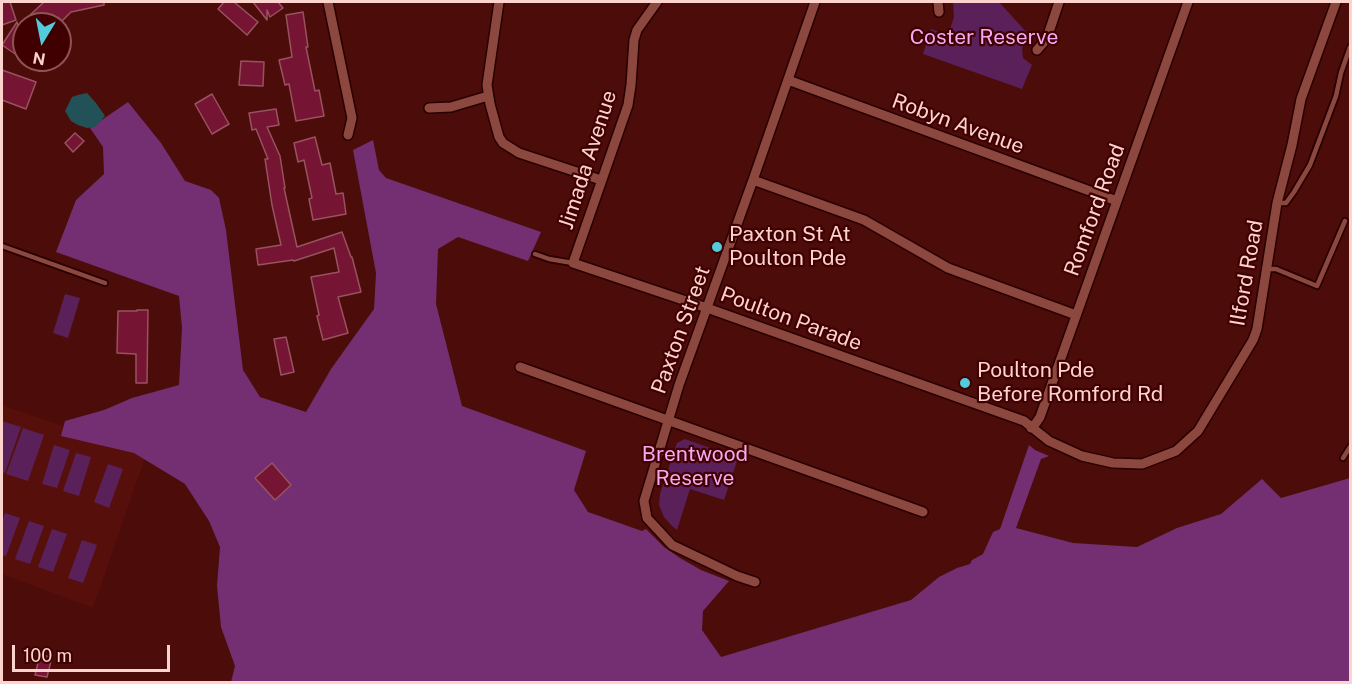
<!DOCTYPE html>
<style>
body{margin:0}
#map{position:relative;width:1352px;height:684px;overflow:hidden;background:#4c0c09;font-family:"Public Sans",sans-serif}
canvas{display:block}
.frame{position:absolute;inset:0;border:3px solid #fdd3cd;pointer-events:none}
.north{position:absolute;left:12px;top:12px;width:60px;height:60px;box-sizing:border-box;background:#400001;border:2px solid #8c5453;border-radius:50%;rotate:190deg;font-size:16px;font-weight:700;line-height:24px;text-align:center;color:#fdd3cd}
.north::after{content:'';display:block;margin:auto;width:21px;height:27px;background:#53cbdb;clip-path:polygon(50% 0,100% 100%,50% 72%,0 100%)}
.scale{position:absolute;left:12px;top:645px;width:158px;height:27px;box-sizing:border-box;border:3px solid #fdd3cd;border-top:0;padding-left:8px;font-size:18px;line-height:21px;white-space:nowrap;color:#fdd3cd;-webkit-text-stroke:4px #400001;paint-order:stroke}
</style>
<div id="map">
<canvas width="1352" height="684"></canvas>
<div class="frame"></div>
<div class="north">N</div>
<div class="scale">100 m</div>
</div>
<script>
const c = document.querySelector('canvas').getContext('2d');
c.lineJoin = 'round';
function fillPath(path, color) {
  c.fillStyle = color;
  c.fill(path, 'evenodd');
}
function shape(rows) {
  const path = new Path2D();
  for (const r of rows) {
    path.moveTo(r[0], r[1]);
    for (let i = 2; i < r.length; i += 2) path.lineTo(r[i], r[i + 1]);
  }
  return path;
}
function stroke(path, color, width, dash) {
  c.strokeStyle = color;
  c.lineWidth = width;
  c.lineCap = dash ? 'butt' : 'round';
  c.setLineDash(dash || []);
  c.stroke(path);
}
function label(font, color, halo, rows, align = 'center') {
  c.font = font + ' "Public Sans",sans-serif';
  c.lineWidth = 4.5;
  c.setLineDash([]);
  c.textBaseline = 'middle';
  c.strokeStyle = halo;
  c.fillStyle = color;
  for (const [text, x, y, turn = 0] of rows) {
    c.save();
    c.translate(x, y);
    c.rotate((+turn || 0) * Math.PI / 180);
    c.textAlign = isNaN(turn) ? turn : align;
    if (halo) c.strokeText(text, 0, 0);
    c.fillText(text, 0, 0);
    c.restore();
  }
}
fillPath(shape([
 [2,405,146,455,93,608,2,574]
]), '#570f0b');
fillPath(shape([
 [953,2,999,2,1030,36,1024,42,1022,49,1023,58,1032,65,1022,89,923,54,931,29,948,35,954,17],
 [65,294,80,298,68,338,53,333],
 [2,421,21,427,5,473,2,472],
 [23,428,44,435,28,481,6,474],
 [685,439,738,458,724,500,690,489,677,530,672,526,664,517,659,505,660,494,677,443],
 [54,445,70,450,57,488,42,484],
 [76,453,91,457,79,496,63,491],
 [108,464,123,469,109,508,94,502],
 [5,513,20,518,6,556,2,555,2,521],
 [29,521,44,526,30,564,15,559],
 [52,529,67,534,53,572,38,567],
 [82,540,97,545,83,583,68,578]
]), '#5a2059');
fillPath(shape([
 [128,102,161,143,185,181,211,190,219,198,226,230,243,370,260,397,306,412,331,369,374,309,376,273,353,150,373,140,379,170,386,178,541,232,528,261,458,237,438,249,436,304,462,406,586,451,574,490,588,512,642,531,646,529,664,547,680,558,701,570,729,581,703,611,702,630,721,657,911,600,939,577,957,568,970,564,972,560,983,554,993,532,1000,529,1029,445,1035,450,1049,456,1041,459,1016,528,1073,543,1137,547,1177,528,1221,514,1262,479,1281,498,1350,478,1350,682,231,682,235,666,221,627,217,586,220,547,209,521,185,484,134,453,61,436,65,421,104,410,132,398,179,385,182,328,179,296,56,252,76,200,104,174,103,147,90,128]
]), '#732f72');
fillPath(shape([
 [87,93,96,103,105,116,95,127,87,128,78,125,71,121,65,111,72,97,78,95]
]), '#225258');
const building = shape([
 [2,2,10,2,16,20,2,25,2,2],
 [44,2,104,2,104,5,71,12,59,24,37,24,29,16,44,2],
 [224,2,234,2,258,22,247,35,218,9,224,2],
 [253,2,278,2,283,8,270,17,267,10,267,20,253,2],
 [303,12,308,47,306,47,315,91,319,90,324,116,296,121,289,84,285,85,279,60,292,57,286,15,303,12],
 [24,21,24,60,2,45,17,22,18,26,24,21],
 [241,61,264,62,263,86,239,85,241,61],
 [2,70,36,82,26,109,2,100,2,70],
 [212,94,229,124,212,134,195,104,212,94],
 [276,109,279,125,267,127,280,156,285,188,284,188,297,247,342,232,351,257,352,257,361,292,338,297,348,333,323,340,317,316,319,315,311,277,339,272,334,248,294,261,293,260,258,265,256,249,281,245,272,205,265,159,268,159,256,129,252,130,249,113,276,109],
 [75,133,84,141,73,152,65,143,75,133],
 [315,137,322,165,330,163,336,194,343,193,346,214,313,220,309,199,312,198,304,160,298,162,294,143,315,137],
 [137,310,148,310,147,383,136,383,136,354,117,353,118,311,137,311,137,310],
 [286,337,294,372,281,375,274,339,286,337],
 [272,463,291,485,275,500,255,478,272,463],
 [40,655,52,657,47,677,35,675,40,655]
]);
fillPath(building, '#751433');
stroke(building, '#995260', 1.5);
const service = shape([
 [1277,203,1286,203,1294,192,1310,165,1336,96,1341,73,1350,47],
 [2,246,105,283],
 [535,254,549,259,573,263],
 [1267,269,1276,269,1317,286,1345,221],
 [1343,458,1350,447]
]);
const minor = shape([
 [328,2,352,118,348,135],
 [499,2,487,85,490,104,499,137,503,143,519,153,601,180],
 [657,2,637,30,634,40,631,85,628,105,573,263,707,308,1024,421,1049,441,1082,456,1113,463,1142,464,1176,451,1198,431,1253,340,1257,329,1277,203,1292,145,1301,99,1336,2],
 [938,2,939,12],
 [1037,50,1043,43,1049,32,1059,2],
 [788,80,1117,201],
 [429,108,451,107,488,96],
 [753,180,864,220,948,268,1076,315],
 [520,367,923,512],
 [1031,428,1036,423,1040,417,1188,2],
 [755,582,737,576,672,545,647,518,644,501,679,385,753,180,815,2]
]);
stroke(service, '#290000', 8);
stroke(minor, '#290000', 12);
stroke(service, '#8c483f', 4.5);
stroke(minor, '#8c483f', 9);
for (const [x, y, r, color] of [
 [717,247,6,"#53cbdb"],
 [965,383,6,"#53cbdb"]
]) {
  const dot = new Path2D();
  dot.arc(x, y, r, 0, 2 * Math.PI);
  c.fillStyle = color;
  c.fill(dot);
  stroke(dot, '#400001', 2);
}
label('21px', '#f5a9f2', '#400001', [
 ["Coster Reserve",984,38],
 ["Brentwood",695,455],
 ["Reserve",695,479]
]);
label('21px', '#fdd3cd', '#400001', [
 ["Robyn Avenue",958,124,20],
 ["Jimada Avenue",588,160,-72],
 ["Romford Road",1095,210,-70],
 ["Ilford Road",1247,273,-80],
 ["Poulton Parade",791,319,20],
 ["Paxton Street",681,330,-70]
]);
label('21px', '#fdd3cd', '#400001', [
 ["Paxton St At",729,235],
 ["Poulton Pde",729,259],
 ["Poulton Pde",977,371],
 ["Before Romford Rd",977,395]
], 'left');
</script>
